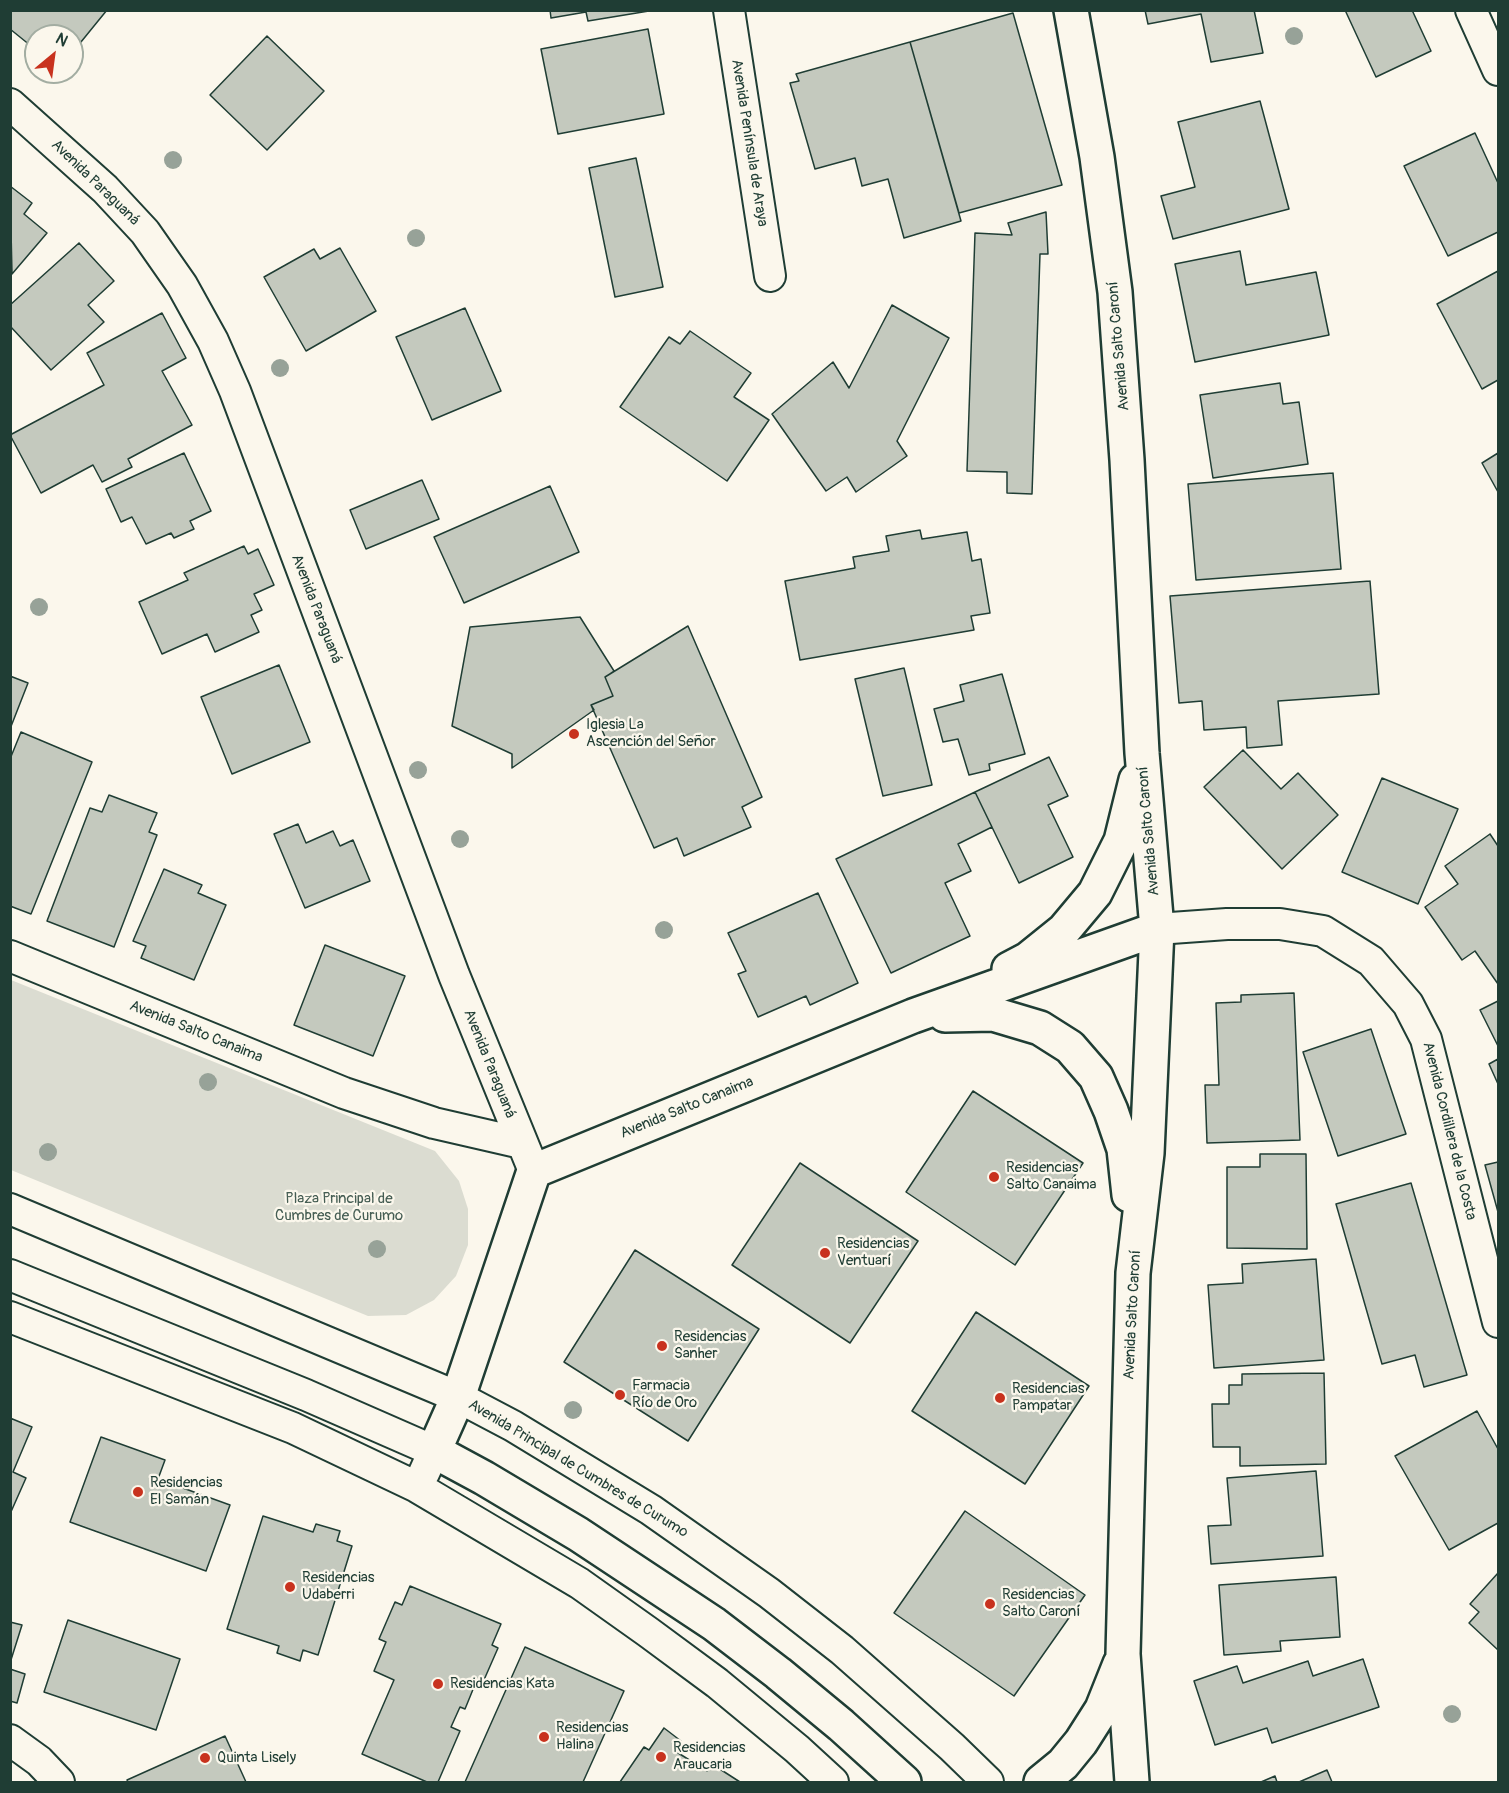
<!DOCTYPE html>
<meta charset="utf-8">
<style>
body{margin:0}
#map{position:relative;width:1509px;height:1793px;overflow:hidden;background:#fbf7ec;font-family:Pangolin,sans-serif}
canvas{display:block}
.frame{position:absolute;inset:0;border:12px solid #1f3d34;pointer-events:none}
.north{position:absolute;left:24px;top:24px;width:60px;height:60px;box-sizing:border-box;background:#fbf7ec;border:2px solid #a3ada2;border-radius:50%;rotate:29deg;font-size:16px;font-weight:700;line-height:24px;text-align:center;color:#1f3d34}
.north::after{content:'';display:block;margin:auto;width:21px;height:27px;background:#c8321e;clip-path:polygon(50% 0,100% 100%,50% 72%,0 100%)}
</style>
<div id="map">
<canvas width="1509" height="1793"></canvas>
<div class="frame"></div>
<div class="north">N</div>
</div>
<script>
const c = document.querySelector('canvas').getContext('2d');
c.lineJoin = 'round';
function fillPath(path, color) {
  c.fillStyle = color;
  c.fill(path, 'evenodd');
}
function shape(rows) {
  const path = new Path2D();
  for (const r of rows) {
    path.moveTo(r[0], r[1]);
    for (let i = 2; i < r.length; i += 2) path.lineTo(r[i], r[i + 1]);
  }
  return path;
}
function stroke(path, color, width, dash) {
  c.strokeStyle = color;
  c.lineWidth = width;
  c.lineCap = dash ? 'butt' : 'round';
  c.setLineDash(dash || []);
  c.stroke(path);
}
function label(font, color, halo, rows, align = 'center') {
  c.font = font + ' Pangolin,sans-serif';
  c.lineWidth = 4.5;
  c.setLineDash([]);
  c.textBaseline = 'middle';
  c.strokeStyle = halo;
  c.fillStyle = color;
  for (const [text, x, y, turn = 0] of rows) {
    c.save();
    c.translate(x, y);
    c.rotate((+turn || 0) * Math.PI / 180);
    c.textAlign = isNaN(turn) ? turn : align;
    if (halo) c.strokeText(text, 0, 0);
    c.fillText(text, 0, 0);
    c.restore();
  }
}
fillPath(shape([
 [11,980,435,1151,459,1181,468,1209,468,1245,456,1276,434,1300,406,1315,368,1316,11,1170]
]), '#dbdcd1');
const building = shape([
 [10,10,107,10,72,53,72,36,36,36,36,50,10,29,10,10],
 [550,10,655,10,588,21,586,12,551,18,550,10],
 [1145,10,1254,10,1263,53,1211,62,1201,14,1148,24,1145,10],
 [1345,10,1412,10,1431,51,1376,77,1345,10],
 [1013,13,1062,185,959,213,910,42,1013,13],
 [648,29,664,114,558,134,541,49,648,29],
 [267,36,324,91,267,150,210,95,267,36],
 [910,42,961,221,904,238,888,179,862,186,855,158,815,169,790,83,799,81,796,74,910,42],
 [1260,101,1289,209,1173,239,1161,196,1195,187,1178,122,1260,101],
 [1475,133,1498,183,1498,232,1448,256,1404,166,1475,133],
 [636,158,663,287,615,297,589,168,636,158],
 [10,186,32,203,24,214,47,233,12,274,10,186],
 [1046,212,1048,254,1040,254,1032,494,1007,493,1007,472,967,471,975,233,1012,235,1008,223,1046,212],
 [79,243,114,281,88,305,104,322,51,370,10,326,10,305,79,243],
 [340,248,376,311,306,351,264,277,314,249,320,259,340,248],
 [1240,251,1246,285,1316,272,1329,335,1195,362,1175,264,1240,251],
 [1498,271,1498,380,1482,389,1437,304,1498,271],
 [892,305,949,338,897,441,907,456,856,492,847,477,826,491,772,414,833,362,849,388,892,305],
 [465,308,501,391,432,420,396,337,465,308],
 [162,313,186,358,162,371,192,425,128,459,132,467,102,482,93,465,41,493,10,435,104,385,87,353,162,313],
 [690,331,751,373,734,397,769,420,727,481,620,407,669,337,680,344,690,331],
 [1280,383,1283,404,1299,402,1308,464,1213,478,1200,395,1280,383],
 [184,453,211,511,190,521,194,529,174,538,171,533,146,544,132,517,121,522,106,489,184,453],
 [1498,453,1498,492,1482,463,1498,453],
 [1333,473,1341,569,1196,580,1188,484,1333,473],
 [422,480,439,519,366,549,350,510,422,480],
 [550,486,579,552,464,603,434,537,550,486],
 [920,530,922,539,967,532,972,561,981,559,990,613,971,616,974,630,800,660,785,581,855,568,853,557,889,551,886,536,920,530],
 [244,546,248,554,258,549,274,585,254,594,262,610,251,615,259,632,215,652,207,634,162,654,139,602,188,580,184,573,244,546],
 [1370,581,1379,694,1278,701,1282,745,1247,748,1246,727,1204,730,1202,701,1179,703,1170,596,1370,581],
 [580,617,614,671,605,677,613,696,591,705,594,710,512,768,512,754,452,726,470,627,580,617],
 [688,626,762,797,742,807,751,827,684,856,677,838,654,848,591,705,613,696,605,677,688,626],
 [279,665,310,742,232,774,201,697,279,665],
 [904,668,932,785,883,796,855,679,904,668],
 [1002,674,1025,754,989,764,990,770,969,775,958,739,943,742,934,709,964,701,960,685,1002,674],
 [10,676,28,683,10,729,10,676],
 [21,732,92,762,31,914,10,906,10,759,21,732],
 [1243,750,1281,789,1298,773,1338,815,1282,869,1204,787,1243,750],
 [1049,757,1068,796,1048,805,1073,857,1019,883,975,792,1049,757],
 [1382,778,1458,809,1418,904,1342,872,1382,778],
 [975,792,992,827,958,844,971,871,945,883,970,936,891,973,836,859,975,792],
 [109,795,157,813,149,832,157,835,114,947,47,921,90,808,102,812,109,795],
 [298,824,306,843,333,831,340,846,353,840,370,881,305,908,274,834,298,824],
 [1490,834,1498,846,1498,984,1475,951,1462,960,1425,907,1458,884,1445,866,1490,834],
 [164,869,202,885,198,893,226,905,194,980,141,958,146,946,133,941,164,869],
 [818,893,858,983,810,1005,806,996,758,1017,738,974,746,971,728,933,818,893],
 [325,945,405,976,373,1056,294,1025,325,945],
 [1294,993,1300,1140,1207,1143,1205,1085,1219,1085,1216,1003,1241,1002,1241,995,1294,993],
 [1498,1001,1498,1046,1480,1010,1498,1001],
 [1371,1029,1406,1134,1338,1156,1303,1052,1371,1029],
 [1498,1059,1498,1084,1489,1064,1498,1059],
 [973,1091,1083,1163,1015,1265,906,1192,973,1091],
 [1260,1154,1306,1154,1307,1249,1227,1248,1227,1167,1260,1167,1260,1154],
 [1498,1162,1498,1212,1485,1165,1498,1162],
 [800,1163,918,1241,850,1343,732,1265,800,1163],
 [1411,1183,1467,1375,1424,1387,1415,1355,1382,1364,1336,1204,1411,1183],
 [635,1250,759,1329,688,1441,564,1362,635,1250],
 [1316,1259,1324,1360,1214,1368,1208,1285,1243,1283,1242,1264,1316,1259],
 [976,1312,1089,1386,1025,1484,912,1411,976,1312],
 [1324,1373,1326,1464,1240,1466,1240,1447,1213,1447,1212,1404,1229,1404,1229,1385,1242,1385,1242,1374,1324,1373],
 [1477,1411,1498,1449,1498,1523,1449,1550,1395,1456,1477,1411],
 [10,1418,32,1427,13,1472,26,1478,10,1514,10,1418],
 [101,1437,165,1460,158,1479,230,1505,206,1571,70,1522,101,1437],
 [1316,1471,1323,1556,1211,1564,1208,1526,1231,1525,1227,1478,1316,1471],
 [965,1511,1085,1595,1014,1696,894,1613,965,1511],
 [263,1516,313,1532,316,1524,340,1531,337,1541,352,1546,318,1655,303,1650,300,1661,277,1653,279,1646,227,1629,263,1516],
 [1498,1573,1498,1650,1469,1623,1479,1612,1470,1604,1498,1573],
 [1336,1577,1340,1637,1280,1641,1281,1651,1224,1655,1219,1585,1336,1577],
 [410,1586,501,1624,492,1645,498,1648,480,1689,474,1687,465,1709,460,1707,451,1727,460,1731,438,1782,427,1782,362,1754,394,1680,374,1671,386,1642,379,1639,395,1602,402,1605,410,1586],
 [68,1620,180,1659,156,1730,44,1692,68,1620],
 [10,1622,22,1625,10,1663,10,1622],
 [525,1647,624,1691,583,1782,465,1782,525,1647],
 [1363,1659,1379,1707,1272,1743,1267,1728,1215,1745,1194,1681,1237,1666,1243,1683,1308,1661,1313,1676,1363,1659],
 [10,1669,25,1674,17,1703,10,1701,10,1669],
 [664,1728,681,1741,675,1751,707,1771,712,1764,740,1782,620,1782,644,1747,649,1750,664,1728],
 [225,1736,246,1782,128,1782,127,1780,225,1736],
 [1327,1770,1332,1782,1299,1782,1327,1770],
 [1275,1776,1277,1782,1261,1782,1275,1776]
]);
fillPath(building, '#c4c9be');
stroke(building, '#1f3d34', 1.5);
const minor = shape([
 [729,10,770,276],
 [1471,10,1498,70],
 [10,104,105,189,145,232,182,285,213,341,235,391,454,975,534,1171],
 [1157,929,1227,924,1280,924,1323,931,1371,961,1408,1004,1426,1039,1498,1322],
 [10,956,344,1093,434,1123,521,1143],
 [10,1209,458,1397,513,1426,651,1510,769,1593,842,1650,952,1747,988,1782],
 [10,1275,306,1395,434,1451,424,1473],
 [10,1317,293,1428,417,1487,579,1583,648,1632,717,1683,797,1749,833,1782],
 [10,1740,39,1761,59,1782]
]);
const secondary = shape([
 [1071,10,1097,157,1115,292,1127,460,1142,753,1157,929,1147,1153,1133,1273,1123,1654,1132,1782],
 [1009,969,1028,959,1064,930,1095,893,1121,841,1136,780],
 [945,1015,993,1014,1040,1028,1070,1047,1096,1077,1111,1111,1124,1149,1129,1195],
 [904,1782,841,1725,778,1673,714,1624,578,1534,484,1478,434,1451,458,1397,534,1171,913,1016,1157,929],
 [1041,1782,1063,1764,1081,1742,1102,1709,1120,1664]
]);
stroke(minor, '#1f3d34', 34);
stroke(secondary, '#1f3d34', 38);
stroke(minor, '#fbf7ec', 30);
stroke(secondary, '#fbf7ec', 33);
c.fillStyle = '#97a298';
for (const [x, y] of [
 [1294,36],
 [173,160],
 [416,238],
 [280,368],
 [39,607],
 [418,770],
 [460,839],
 [664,930],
 [208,1082],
 [48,1152],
 [377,1249],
 [573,1410],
 [1452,1714]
]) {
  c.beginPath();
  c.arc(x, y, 9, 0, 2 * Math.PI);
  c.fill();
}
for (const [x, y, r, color] of [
 [574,734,6,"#c8321e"],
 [994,1177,6,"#c8321e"],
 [825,1253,6,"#c8321e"],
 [662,1346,6,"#c8321e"],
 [620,1395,6,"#c8321e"],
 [1000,1398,6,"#c8321e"],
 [138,1492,6,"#c8321e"],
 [290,1587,6,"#c8321e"],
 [990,1604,6,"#c8321e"],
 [438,1684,6,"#c8321e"],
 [544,1737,6,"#c8321e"],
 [661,1757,6,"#c8321e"],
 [205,1758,6,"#c8321e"]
]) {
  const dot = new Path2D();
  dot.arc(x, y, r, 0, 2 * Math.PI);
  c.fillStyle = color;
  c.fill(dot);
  stroke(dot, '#fbf7ec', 2);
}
label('15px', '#1f3d34', '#fbf7ec', [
 ["Avenida Península de Araya",749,143,81],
 ["Avenida Paraguaná",95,183,44],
 ["Avenida Salto Caroní",1119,346,-95],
 ["Avenida Paraguaná",316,609,69],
 ["Avenida Salto Caroní",1149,831,-95],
 ["Avenida Salto Canaima",196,1032,22],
 ["Avenida Paraguaná",489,1064,68],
 ["Avenida Salto Canaima",687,1108,-22],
 ["Avenida Cordillera de la Costa",1449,1131,76],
 ["Avenida Salto Caroní",1133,1315,-87],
 ["Avenida Principal de Cumbres de Curumo",578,1469,31]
]);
label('15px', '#1f3d34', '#fbf7ec', [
 ["Iglesia La",586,725],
 ["Ascención del Señor",586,742],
 ["Residencias",1006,1168],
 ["Salto Canaima",1006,1185],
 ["Residencias",837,1244],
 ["Ventuarí",837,1261],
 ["Residencias",674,1337],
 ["Sanher",674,1354],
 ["Farmacia",632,1386],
 ["Río de Oro",632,1403],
 ["Residencias",1012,1389],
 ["Pampatar",1012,1406],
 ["Residencias",150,1483],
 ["El Samán",150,1500],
 ["Residencias",302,1578],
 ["Udaberri",302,1595],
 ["Residencias",1002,1595],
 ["Salto Caroní",1002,1612],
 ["Residencias Kata",450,1684],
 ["Residencias",556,1728],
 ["Halina",556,1745],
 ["Residencias",673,1748],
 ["Araucaria",673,1765],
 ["Quinta Lisely",217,1758]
], 'left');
label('15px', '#455d53', '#fbf7ec', [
 ["Plaza Principal de",339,1199],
 ["Cumbres de Curumo",339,1216]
]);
</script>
